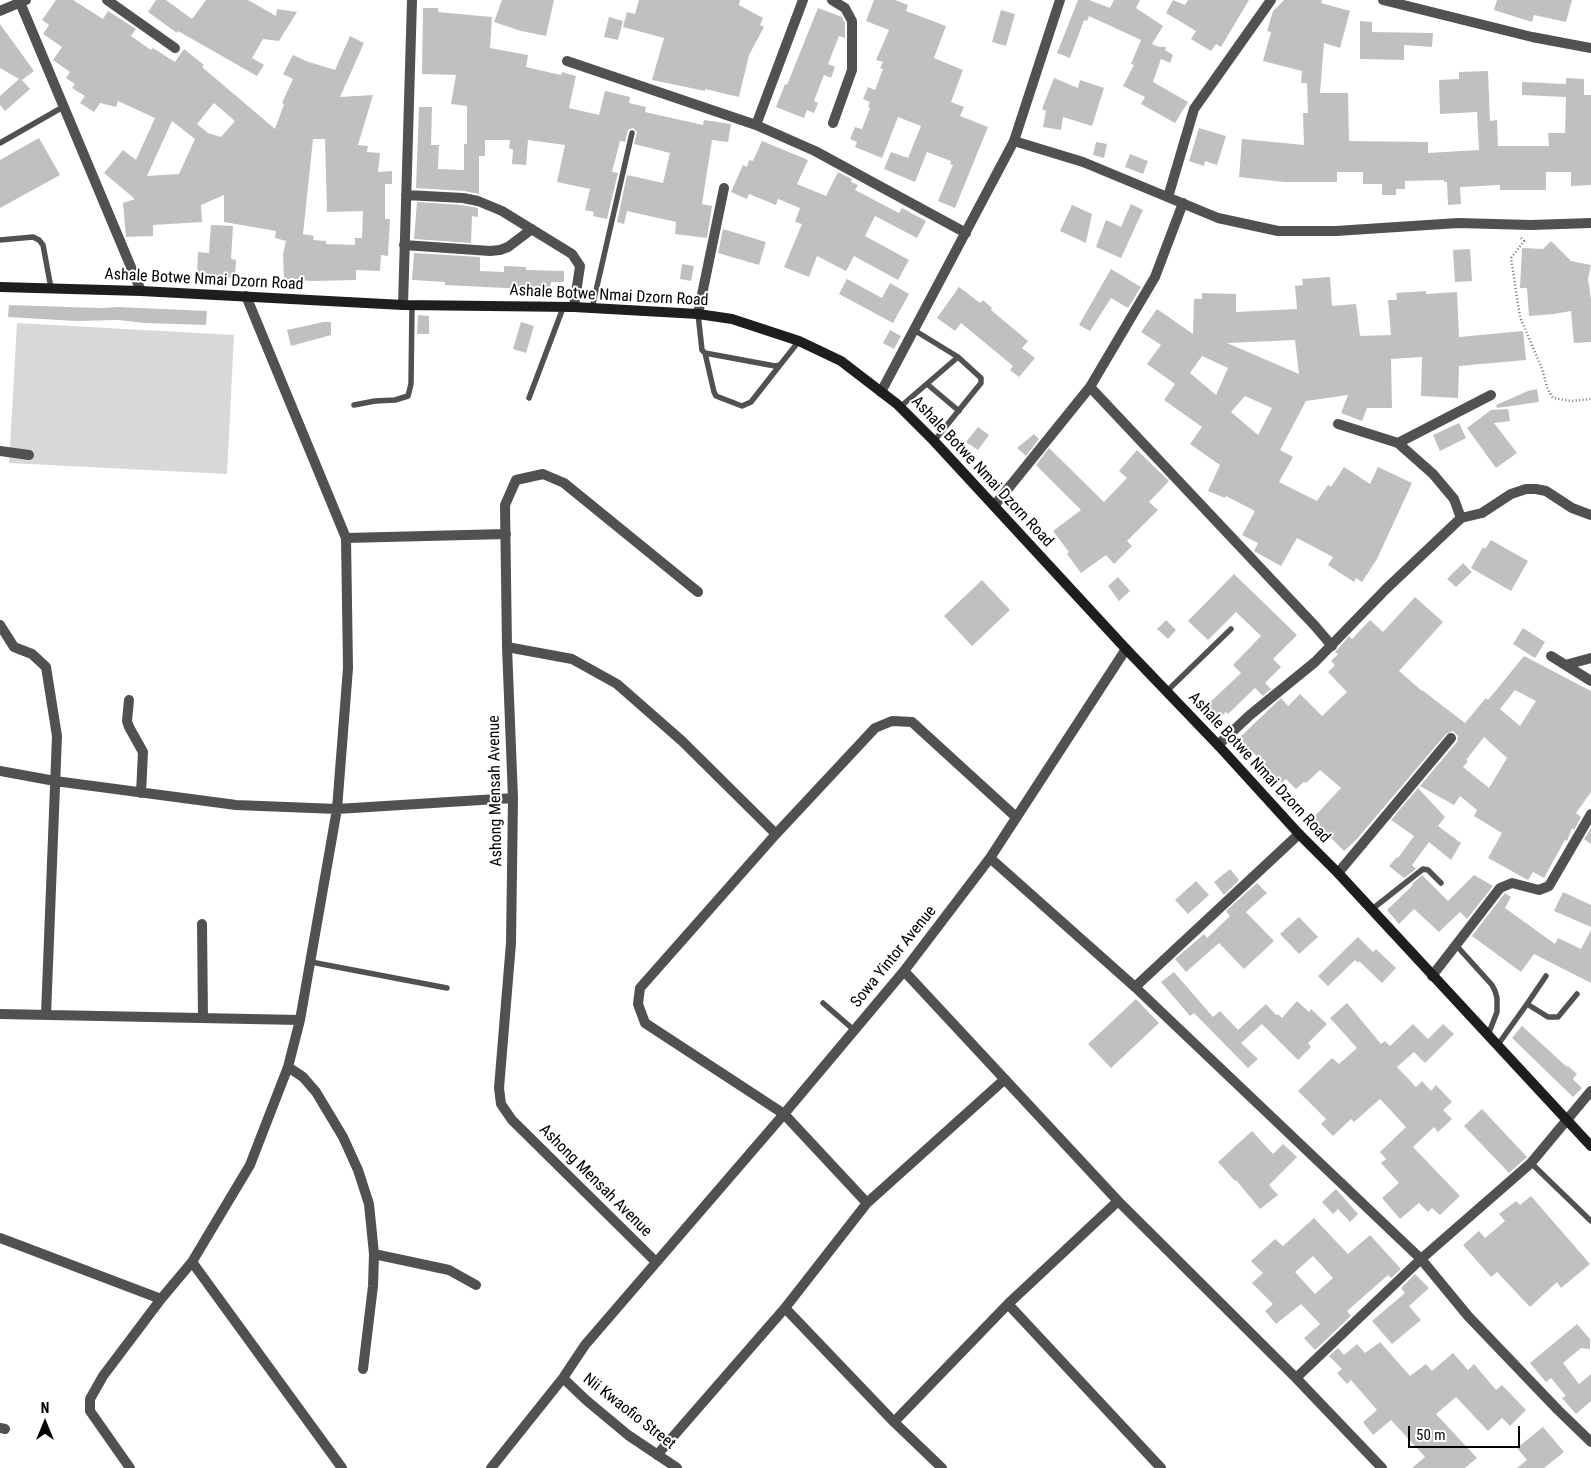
<!DOCTYPE html>
<style>
body{margin:0}
#map{position:relative;width:1591px;height:1468px;overflow:hidden;background:#fff;font-family:"Roboto Condensed",sans-serif}
canvas{display:block}
.north{position:absolute;left:20px;top:1398px;width:50px;height:50px;-webkit-text-stroke:4px #fff;paint-order:stroke;rotate:0deg;font-size:14px;font-weight:700;line-height:20px;text-align:center;color:#000}
.north::after{content:'';display:block;margin:auto;width:18px;height:22px;background:#000;clip-path:polygon(50% 0,100% 100%,50% 72%,0 100%)}
.scale{position:absolute;left:1408px;top:1426px;width:112px;height:22px;box-sizing:border-box;border:2px solid #000;border-top:0;padding-left:6px;font-size:15px;line-height:18px;white-space:nowrap;color:#000;-webkit-text-stroke:4px #fff;paint-order:stroke}
</style>
<div id="map">
<canvas width="1591" height="1468"></canvas>
<div class="north">N</div>
<div class="scale">50 m</div>
</div>
<script>
const c = document.querySelector('canvas').getContext('2d');
c.lineJoin = 'round';
function fillPath(path, color) {
  c.fillStyle = color;
  c.fill(path, 'evenodd');
}
function shape(rows) {
  const path = new Path2D();
  for (const r of rows) {
    path.moveTo(r[0], r[1]);
    for (let i = 2; i < r.length; i += 2) path.lineTo(r[i], r[i + 1]);
  }
  return path;
}
function stroke(path, color, width, dash) {
  c.strokeStyle = color;
  c.lineWidth = width;
  c.lineCap = dash ? 'butt' : 'round';
  c.setLineDash(dash || []);
  c.stroke(path);
}
function label(font, color, halo, rows, align = 'center') {
  c.font = font + ' "Roboto Condensed",sans-serif';
  c.lineWidth = 4;
  c.setLineDash([]);
  c.textBaseline = 'middle';
  c.strokeStyle = halo;
  c.fillStyle = color;
  for (const [text, x, y, turn = 0] of rows) {
    c.save();
    c.translate(x, y);
    c.rotate((+turn || 0) * Math.PI / 180);
    c.textAlign = isNaN(turn) ? turn : align;
    if (halo) c.strokeText(text, 0, 0);
    c.fillText(text, 0, 0);
    c.restore();
  }
}
fillPath(shape([
 [17,323,234,335,227,474,9,463]
]), '#d8d8d8');
fillPath(shape([
 [56,0,73,0,103,19,108,11,136,29,131,36,151,50,153,48,175,62,184,49,204,65,202,67,275,129,284,104,282,103,293,79,283,74,293,55,306,61,335,70,350,36,364,43,340,97,373,95,358,145,368,146,367,152,380,153,378,172,392,171,392,184,385,184,385,219,390,219,388,256,381,255,380,271,356,270,356,280,312,281,300,280,300,279,284,279,283,254,286,241,275,238,276,231,224,222,224,195,201,205,202,222,153,225,153,236,126,237,123,203,135,199,104,173,123,150,136,160,155,118,118,101,116,107,100,103,94,112,80,103,85,96,72,88,75,84,66,78,70,72,53,60,62,47,43,34,49,25,42,20],
 [214,103,235,121,221,137,208,133,197,124],
 [172,121,195,139,179,174,147,176],
 [313,139,325,139,327,212,363,211,362,238,355,238,355,245,326,244,326,241,313,240,314,236,303,234],
 [156,0,166,0,192,19,206,0,248,0,276,16,277,9,297,12,279,41,263,39,252,58,264,65,257,76,178,31,177,33,148,12],
 [502,0,554,0,546,36,521,31,494,22],
 [639,0,740,0,739,5,763,18,760,25,764,27,749,55,739,97,705,89,705,91,652,80,664,38,623,27,627,12,635,14],
 [874,0,895,0,908,5,906,11,946,26,934,58,963,70,951,102,964,107,960,116,988,127,955,208,938,201,953,165,950,164,951,161,927,152,915,182,884,169,891,152,908,158,921,126,898,117,882,158,855,147,857,142,850,139,855,127,862,129,870,108,868,107,870,102,863,99,868,87,875,90,883,69,880,68,883,62,876,60,889,30,866,21],
 [1078,0,1089,0,1110,8,1114,0,1140,0,1136,8,1163,26,1152,44,1159,47,1166,47,1165,50,1173,55,1170,63,1161,59,1153,82,1188,102,1175,123,1141,104,1145,97,1123,86,1134,65,1131,64,1141,40,1089,16,1087,21,1084,20,1070,58,1057,53],
 [1173,0,1185,5,1188,0,1249,0,1221,47,1216,44,1211,51,1191,39,1196,31,1166,13],
 [1284,0,1322,0,1321,3,1350,11,1340,48,1324,43,1320,93,1348,93,1349,141,1428,142,1428,153,1479,150,1477,112,1440,114,1439,80,1459,79,1459,72,1488,71,1490,121,1497,120,1498,146,1549,146,1548,133,1565,133,1566,97,1522,95,1522,82,1566,84,1566,78,1584,79,1584,95,1591,95,1591,185,1571,186,1571,172,1546,172,1546,190,1500,190,1500,185,1460,187,1461,204,1448,205,1447,182,1444,182,1444,180,1405,181,1405,189,1396,189,1396,195,1382,195,1382,184,1363,184,1363,172,1337,172,1337,182,1284,182,1239,177,1242,139,1304,145,1303,113,1308,113,1307,83,1301,83,1302,71,1263,61,1271,32,1267,31,1273,11],
 [1497,0,1572,0,1566,22,1534,15,1532,22,1494,10],
 [423,8,438,8,438,12,492,17,490,48,528,55,526,67,561,75,562,72,576,76,569,108,599,115,605,91,630,97,629,103,646,107,645,112,703,125,704,120,731,124,728,142,712,140,702,204,712,206,707,238,675,234,676,222,627,211,624,224,617,222,627,175,663,183,670,153,634,144,637,132,633,128,628,130,625,142,620,141,619,145,612,172,618,173,607,219,593,216,594,212,585,210,590,189,557,182,565,145,528,140,526,165,512,164,513,149,509,149,510,140,485,140,485,156,479,156,479,194,464,191,416,188,419,107,432,107,431,145,439,145,438,169,464,170,464,144,467,144,467,106,451,104,456,75,422,74],
 [818,8,842,17,845,23,845,38,839,36,828,64,835,67,831,78,824,75,814,101,818,103,814,113,807,110,804,118,776,107,785,84,787,85],
 [1001,10,1015,14,1006,46,992,42],
 [609,17,623,21,618,40,604,37],
 [1360,21,1372,22,1372,32,1433,33,1432,47,1404,45,1404,60,1360,59],
 [0,24,34,71,22,80,30,89,5,111,0,105,0,96,19,79,0,68],
 [1054,78,1078,88,1080,80,1104,88,1092,126,1063,117,1061,130,1043,127,1046,111,1042,109],
 [1199,128,1226,136,1217,165,1205,161,1204,166,1189,161],
 [39,138,60,175,0,208,0,160],
 [762,141,808,160,797,184,826,196,838,172,852,179,851,182,858,185,855,190,899,213,902,208,926,221,917,238,875,216,865,236,909,260,898,280,854,256,846,271,817,256,809,277,784,267,802,224,795,222,800,208,778,199,776,205,749,194,747,199,731,192,743,165,747,167,749,160,753,161],
 [1096,142,1107,144,1104,158,1093,155],
 [1130,154,1148,161,1143,174,1125,167],
 [417,202,462,205,478,208,478,217,472,216,471,243,414,239],
 [1131,204,1143,210,1121,258,1096,247,1106,220,1121,227],
 [1072,205,1092,214,1086,243,1060,231],
 [211,225,233,226,231,259,236,260,235,278,217,277,217,280,197,279,198,252,209,253],
 [723,229,766,242,759,265,718,253],
 [1551,241,1571,261,1591,265,1588,279,1591,299,1591,342,1574,343,1571,311,1554,314,1529,316,1527,288,1520,288,1522,248,1543,249],
 [1470,249,1472,281,1455,282,1453,250],
 [414,253,480,257,480,271,504,272,504,266,526,267,526,270,564,271,564,282,551,282,550,289,525,289,445,285,445,282,412,280],
 [682,264,694,266,691,281,680,279],
 [1111,269,1141,287,1128,308,1111,298,1090,331,1079,325],
 [1330,277,1332,306,1356,304,1360,336,1391,335,1388,300,1397,300,1396,293,1426,291,1426,294,1457,292,1459,337,1523,331,1526,360,1459,366,1458,398,1421,396,1422,357,1391,359,1392,408,1367,408,1362,421,1341,413,1348,395,1306,401,1280,450,1293,457,1279,482,1317,501,1328,485,1331,487,1344,467,1370,484,1378,467,1412,483,1377,559,1362,582,1356,578,1354,582,1328,565,1333,557,1297,538,1281,566,1254,551,1258,543,1242,535,1255,511,1226,496,1225,498,1208,491,1220,465,1190,444,1202,427,1164,400,1175,384,1147,364,1161,345,1141,332,1157,309,1193,334,1194,299,1202,299,1202,293,1236,294,1236,312,1297,309,1295,286,1303,285,1302,279],
 [1295,340,1299,374,1227,343],
 [1202,356,1228,368,1216,395,1190,373],
 [1245,396,1272,408,1258,435,1231,412],
 [847,279,882,298,890,283,909,294,893,323,839,294],
 [959,287,980,303,983,300,992,308,991,310,1028,341,1022,348,1035,358,1019,377,1010,370,1013,366,961,323,955,331,937,318],
 [9,305,100,308,118,307,207,311,206,325,145,323,118,320,76,321,8,317],
 [418,315,429,316,429,334,417,334],
 [323,322,331,322,331,335,291,346,287,330],
 [521,322,534,326,526,353,513,349],
 [890,330,901,336,894,349,883,343],
 [1537,389,1539,402,1497,408,1496,405,1528,391],
 [1508,409,1510,421,1494,423,1517,453,1496,468,1467,428,1491,410],
 [1459,423,1466,438,1440,451,1433,435],
 [978,427,989,435,978,450,966,442],
 [1034,434,1039,439,1026,456,1017,448],
 [1049,448,1104,502,1127,478,1119,471,1137,450,1169,481,1149,502,1158,510,1127,541,1132,546,1114,564,1106,555,1081,573,1067,554,1069,552,1053,531,1081,510,1036,465],
 [1491,540,1528,561,1511,591,1471,568,1483,547,1485,549],
 [1463,563,1472,572,1456,587,1447,579],
 [1234,574,1297,635,1273,659,1281,667,1265,683,1271,689,1263,696,1255,688,1228,714,1226,712,1216,721,1204,708,1241,673,1233,665,1261,636,1236,612,1208,640,1188,621],
 [1118,577,1130,591,1119,601,1108,586],
 [982,580,1010,610,972,646,944,616],
 [1415,597,1443,622,1399,671,1422,691,1422,690,1465,723,1486,698,1488,700,1524,656,1591,691,1591,792,1576,813,1581,817,1574,830,1572,828,1567,841,1565,840,1544,878,1533,872,1528,880,1526,879,1488,858,1502,833,1474,816,1477,810,1460,796,1454,805,1420,786,1457,742,1458,736,1453,731,1446,734,1356,840,1344,851,1312,819,1341,788,1320,770,1306,783,1304,782,1296,789,1286,779,1281,783,1253,752,1252,753,1238,739,1281,698,1288,706,1300,694,1322,716,1347,692,1328,672,1335,665,1331,661,1338,654,1335,652,1339,648,1349,636,1352,639,1370,620,1383,632],
 [1515,690,1536,701,1520,726,1500,709],
 [1484,737,1507,758,1489,788,1463,767,1468,761,1466,760],
 [1166,620,1176,630,1168,639,1157,629],
 [1523,628,1545,642,1535,658,1513,644],
 [1418,788,1445,817,1438,826,1461,843,1451,860,1429,842,1412,865,1416,869,1404,878,1389,866,1397,857,1398,858,1414,836,1391,820],
 [1591,828,1591,844,1584,839],
 [1230,869,1239,880,1224,895,1214,882],
 [1422,875,1448,901,1474,875,1493,886,1467,919,1460,912,1439,932,1414,909,1399,924,1387,910,1413,885,1412,884],
 [1196,881,1209,895,1188,914,1175,900],
 [1257,883,1267,893,1246,912,1274,941,1244,969,1219,943,1186,972,1175,959,1204,934,1207,938,1230,916,1226,911],
 [1563,892,1591,905,1591,927,1554,911],
 [1505,893,1511,897,1505,908,1555,944,1558,938,1581,949,1591,930,1591,983,1534,954,1521,972,1472,936],
 [1299,917,1318,937,1299,954,1280,934],
 [1358,937,1373,952,1376,949,1396,968,1382,983,1359,961,1358,963,1355,960,1328,986,1318,976],
 [1174,972,1213,1017,1220,1011,1238,1030,1266,1004,1276,1015,1278,1014,1282,1018,1297,1001,1309,1012,1311,1009,1327,1024,1308,1043,1311,1047,1298,1060,1262,1024,1241,1043,1258,1059,1248,1068,1194,1013,1190,1016,1161,982],
 [1136,999,1159,1023,1111,1068,1088,1044],
 [1347,1003,1381,1044,1385,1041,1390,1046,1413,1024,1428,1039,1443,1024,1454,1034,1425,1063,1414,1052,1397,1067,1416,1087,1422,1081,1431,1091,1436,1085,1452,1102,1443,1110,1452,1119,1438,1132,1434,1127,1413,1147,1460,1196,1440,1215,1432,1208,1428,1212,1419,1203,1400,1219,1382,1198,1399,1183,1381,1163,1386,1159,1380,1152,1406,1127,1380,1099,1354,1122,1351,1119,1333,1136,1321,1124,1326,1119,1298,1091,1332,1058,1339,1064,1357,1048,1330,1018],
 [1522,1026,1567,1067,1568,1066,1577,1074,1573,1079,1582,1088,1573,1097,1512,1038],
 [1482,1109,1527,1157,1509,1173,1464,1126],
 [1252,1131,1273,1154,1283,1144,1297,1157,1269,1185,1278,1195,1260,1209,1236,1180,1235,1181,1218,1162],
 [1336,1189,1358,1214,1350,1222,1338,1209,1333,1214,1322,1202],
 [1531,1196,1590,1264,1561,1288,1557,1282,1530,1307,1497,1272,1491,1277,1463,1245,1479,1231,1485,1238,1505,1221,1499,1214,1516,1201,1520,1205],
 [1314,1218,1348,1254,1370,1235,1401,1269,1391,1278,1388,1275,1347,1311,1351,1316,1315,1350,1304,1338,1320,1324,1301,1304,1276,1324,1265,1311,1273,1304,1252,1283,1263,1273,1251,1261,1275,1239,1283,1246],
 [1313,1256,1333,1278,1315,1294,1295,1272],
 [1415,1274,1429,1288,1409,1306,1421,1320,1392,1344,1372,1321,1405,1293,1401,1288],
 [1577,1324,1590,1339,1590,1349,1581,1348,1563,1363,1579,1384,1591,1374,1591,1401,1576,1414,1562,1398,1566,1396,1551,1378,1546,1382,1530,1363],
 [1380,1342,1410,1376,1426,1364,1432,1371,1453,1353,1468,1370,1474,1364,1496,1390,1502,1385,1526,1410,1510,1426,1502,1418,1488,1431,1456,1397,1436,1414,1477,1458,1465,1468,1412,1468,1425,1457,1391,1420,1373,1435,1363,1422,1377,1410,1351,1380,1347,1384,1337,1373,1342,1369,1329,1356,1338,1348,1344,1355,1357,1344,1365,1353],
 [1543,1427,1564,1452,1544,1468,1517,1468,1527,1460,1517,1448]
]), '#c0c0c0');
stroke(shape([
 [1521,238,1524,241,1511,258,1520,317,1542,369,1548,390,1553,398,1572,401,1591,399]
]), '#737373', 2.5, [1, 2.5]);
stroke(shape([
 [0,143,63,107],
 [0,240,33,237,39,240,43,245,51,288],
 [592,308,632,133],
 [698,314,702,350,705,353,775,366,780,365,799,341],
 [914,330,958,357],
 [705,353,714,392,716,396,742,406,751,402,780,365],
 [927,384,959,411],
 [529,398,563,308],
 [354,405,375,401,395,400,408,396,411,384,412,305],
 [900,407,958,357,981,378,981,383,934,441],
 [1167,691,1231,629],
 [1371,910,1423,869,1428,870,1441,883],
 [1455,944,1492,985,1495,991,1497,998,1497,1012,1488,1035],
 [311,962,447,988],
 [823,1003,854,1030],
 [1527,1004,1546,976],
 [1497,1046,1527,1004,1548,1017,1558,1017,1577,994],
 [1531,1163,1591,1221]
]), '#515151', 5.5);
stroke(shape([
 [19,0,141,291],
 [107,0,175,48],
 [832,0,845,8,852,21,852,70,833,123],
 [1383,0,1532,37,1591,48],
 [0,11,26,0],
 [567,61,756,125,815,151,966,233],
 [756,125,803,0],
 [1014,141,1083,162,1218,218,1278,231,1336,231,1458,223,1531,225,1591,223],
 [406,195,463,198,478,201,502,211,572,254,580,266,574,307],
 [1168,197,1194,109,1271,0],
 [404,245,490,251,500,250,508,247,532,229],
 [403,305,412,0],
 [698,314,724,188],
 [1090,387,1315,626,1332,646],
 [881,392,1014,141,1060,0],
 [1338,424,1398,443,1433,474,1454,499,1461,518],
 [1398,443,1491,395],
 [0,451,29,455],
 [994,506,1090,387,1155,277,1183,203],
 [346,538,506,534],
 [0,625,14,647,32,654,46,667,57,736,46,1015],
 [507,647,572,659,617,684,682,741,776,834],
 [1551,656,1591,681],
 [1565,665,1591,658],
 [129,700,127,721,129,727,143,752,141,793],
 [1218,745,1250,715,1315,662,1386,589,1461,518,1482,513,1511,494,1526,489,1536,489,1546,491,1572,508,1591,515],
 [0,771,55,781,236,805,337,809,513,798],
 [990,858,1135,987,1421,1259,1468,1316,1558,1410,1591,1442],
 [1338,873,1451,738],
 [202,924,203,1018],
 [904,971,1118,1201,1296,1378,1382,1468],
 [1432,976,1500,888,1512,883,1539,890,1549,886,1591,814],
 [1135,987,1299,834],
 [0,1014,300,1020],
 [288,1067,303,1077,316,1092,343,1137,358,1170,369,1204,374,1254,373,1286,363,1369],
 [867,1203,784,1114,645,1023,638,1004,640,988,776,834,875,728,892,721,912,722,1016,817],
 [0,1238,161,1299],
 [374,1254,449,1270,476,1285],
 [192,1262,342,1468],
 [656,1262,512,1120,501,1104,499,1088,511,943,513,798,507,647,505,505,516,480,543,474,564,483,698,592],
 [1008,1304,1161,1468],
 [785,1308,894,1422,942,1468],
 [563,1378,586,1400,628,1435,677,1468],
 [1296,1378,1421,1259,1531,1163,1591,1091],
 [894,1422,1008,1304,1118,1201],
 [0,1428,5,1429],
 [657,1455,785,1308,867,1203,1005,1079],
 [130,1468,90,1411,90,1399,103,1376,161,1299,192,1262,250,1165,288,1067,300,1020,337,809,348,668,346,538,246,296],
 [491,1468,563,1378,585,1345,784,1114,904,971,990,858,1126,649]
]), '#515151', 10);
stroke(shape([
 [0,287,141,291,403,305,574,307,698,314,732,319,799,341,841,361,897,404,934,441,1126,649,1218,745,1299,834,1338,873,1591,1146]
]), '#1e1e1e', 10);
label('16px', '#000', '#fff', [
 ["Ashale Botwe Nmai Dzorn Road",204,280,3],
 ["Ashale Botwe Nmai Dzorn Road",609,296,3],
 ["Ashale Botwe Nmai Dzorn Road",982,472,47],
 ["Ashale Botwe Nmai Dzorn Road",1259,768,47],
 ["Ashong Mensah Avenue",496,791,-91],
 ["Sowa Yintor Avenue",894,957,-51],
 ["Ashong Mensah Avenue",595,1181,45],
 ["Nii Kwaofio Street",629,1412,38]
]);
</script>
